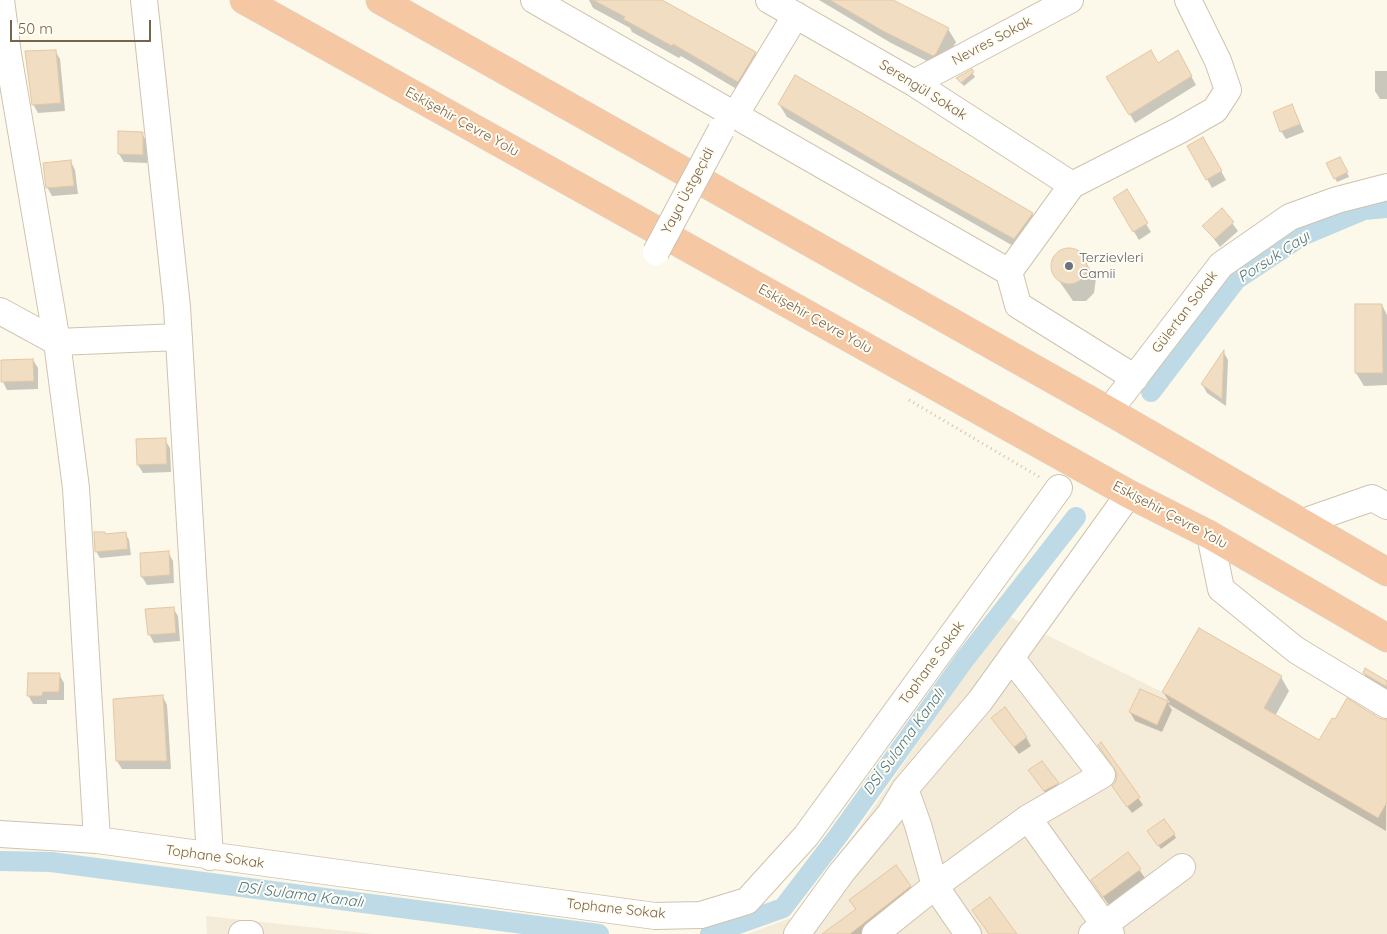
<!DOCTYPE html>
<meta charset="utf-8">
<style>
body{margin:0}
#map{position:relative;width:1387px;height:934px;overflow:hidden;background:#fcf8ea;font-family:Quicksand,sans-serif}
canvas{display:block}
.scale{position:absolute;left:10px;top:20px;width:141px;height:22px;box-sizing:border-box;border:2px solid #77644d;border-top:0;padding-left:6px;font-size:15px;line-height:18px;white-space:nowrap;color:#77644d;-webkit-text-stroke:4px #fffcf1;paint-order:stroke}
</style>
<div id="map">
<canvas width="1387" height="934"></canvas>
<div class="scale">50 m</div>
</div>
<script>
const c = document.querySelector('canvas').getContext('2d');
c.lineJoin = 'round';
function fillPath(path, color) {
  c.fillStyle = color;
  c.fill(path, 'evenodd');
}
function shape(rows) {
  const path = new Path2D();
  for (const r of rows) {
    if (r.length === 3) {
      path.moveTo(r[0] + r[2], r[1]);
      path.arc(r[0], r[1], r[2], 0, 2 * Math.PI);
      continue;
    }
    path.moveTo(r[0], r[1]);
    for (let i = 2; i < r.length; i += 2) path.lineTo(r[i], r[i + 1]);
  }
  return path;
}
function stroke(path, color, width, dash) {
  c.strokeStyle = color;
  c.lineWidth = width;
  c.lineCap = dash ? 'butt' : 'round';
  c.setLineDash(dash || []);
  c.stroke(path);
}
function label(font, color, halo, rows, align = 'center') {
  c.font = font + ' Quicksand,sans-serif';
  c.lineWidth = 4;
  c.setLineDash([]);
  c.textBaseline = 'middle';
  c.strokeStyle = halo;
  c.fillStyle = color;
  for (const [text, x, y, turn = 0] of rows) {
    c.save();
    c.translate(x, y);
    c.rotate((+turn || 0) * Math.PI / 180);
    c.textAlign = isNaN(turn) ? turn : align;
    if (halo) c.strokeText(text, 0, 0);
    c.fillText(text, 0, 0);
    c.restore();
  }
}
fillPath(shape([
 [1006,615,1387,803,1387,934,747,934,799,915],
 [206,916,373,934,207,934]
]), '#f4ecd9');
fillPath(shape([
 [589,0,659,0,755,53,762,66,745,94,681,56,679,58,632,32,630,28,593,8],
 [819,0,890,0,948,29,956,42,941,68,891,43],
 [55,51,60,59,65,111,38,113,33,104],
 [1178,52,1196,85,1135,123,1108,77,1158,65],
 [971,71,975,77,964,86,960,82],
 [1375,71,1387,71,1387,99,1380,99,1375,91],
 [779,104,1032,214,1040,226,1022,251,787,117],
 [1292,105,1304,132,1286,139,1281,131],
 [142,134,147,142,147,163,124,162,119,154],
 [1203,139,1226,180,1212,188,1189,147],
 [71,162,75,170,78,194,52,196,47,187],
 [1342,162,1349,177,1337,182,1335,178],
 [1126,191,1151,232,1139,240,1114,198],
 [1222,210,1238,231,1220,247,1204,226],
 [1063,250,1078,251,1096,278,1094,293,1086,301,1073,301,1053,272,1053,261],
 [1382,305,1387,315,1387,385,1364,386,1356,373],
 [1224,353,1228,360,1226,406,1207,393,1202,384],
 [33,360,38,368,38,389,7,390,3,382],
 [137,440,165,440,170,448,171,472,143,473,138,465],
 [125,533,129,540,131,555,100,558,96,551,106,536],
 [168,552,173,561,174,583,147,585,142,577],
 [173,608,178,616,180,641,154,643,149,634],
 [1364,673,1387,683,1387,690,1366,677],
 [59,674,64,683,64,700,47,700,47,704,33,704,28,695],
 [1281,677,1289,691,1275,716,1320,742,1387,730,1386,831,1168,704,1172,710,1162,732,1135,721,1130,712,1140,690,1170,703,1163,692],
 [163,697,167,705,171,769,122,769,117,761],
 [998,726,1026,737,1031,746,1019,754],
 [1101,744,1143,805,1132,813,1117,793,1118,774],
 [1035,779,1057,784,1062,792,1050,799],
 [1174,834,1176,838,1161,849,1151,835],
 [1128,854,1145,878,1109,905,1097,889],
 [910,886,917,898,872,934,842,934,856,910,850,900]
]), '#0003');
stroke(shape([
 [1151,392,1236,280,1302,236,1364,210,1387,208],
 [0,861,51,862,599,934],
 [710,934,783,908,838,836,965,659,1076,517]
]), '#bedae6', 20);
const building = shape([
 [593,0,662,0,756,52,738,82,673,44,672,46,623,19,625,17,593,0],
 [830,0,893,0,949,28,936,54,933,56,883,31,830,0],
 [56,50,61,103,32,105,25,51,56,50],
 [1151,50,1158,63,1178,50,1192,76,1129,115,1106,77,1151,50],
 [972,69,974,72,961,83,956,78,972,69],
 [795,75,862,113,1033,213,1014,239,890,170,778,104,795,75],
 [1292,104,1300,124,1280,132,1273,112,1292,104],
 [118,131,143,132,143,155,118,154,118,131],
 [1203,137,1222,171,1206,180,1187,146,1203,137],
 [1340,157,1348,172,1334,179,1326,163,1340,157],
 [71,160,74,186,46,188,43,163,71,160],
 [1127,189,1148,223,1133,232,1113,198,1127,189],
 [1222,208,1234,222,1215,239,1202,226,1222,208],
 [1069,266,18],
 [1355,304,1382,304,1383,373,1355,373,1355,304],
 [1224,350,1222,399,1201,384,1224,350],
 [33,359,34,381,1,382,1,360,33,359],
 [166,438,167,464,137,465,136,439,166,438],
 [94,532,105,532,105,534,126,532,128,549,95,552,94,532],
 [169,551,170,575,141,577,140,553,169,551],
 [174,607,176,633,148,635,145,609,174,607],
 [1199,628,1282,676,1264,708,1319,740,1332,718,1335,719,1347,698,1379,718,1387,720,1387,802,1378,818,1162,692,1199,628],
 [1365,668,1387,681,1387,687,1363,673,1365,668],
 [28,673,60,673,59,692,43,692,42,696,27,696,28,673],
 [1140,689,1168,701,1157,725,1129,712,1140,689],
 [163,695,167,761,116,761,113,699,163,695],
 [1005,707,1027,737,1014,747,991,718,1005,707],
 [1101,742,1140,797,1127,807,1112,786,1116,781,1117,773,1098,745,1101,742],
 [1042,761,1059,783,1044,791,1028,770,1042,761],
 [1164,819,1175,834,1158,846,1147,831,1164,819],
 [1128,852,1141,869,1103,897,1091,880,1128,852],
 [896,865,911,886,850,934,822,934,856,909,849,900,896,865],
 [990,897,1017,934,989,934,972,910,990,897]
]);
fillPath(building, '#f1ddc2');
stroke(building, '#e4c7a3', 1);
const minor = shape([
 [1,0,8,54,57,342,76,488,97,840],
 [144,0,177,307,210,857],
 [534,0,1009,272,1018,305,1135,378],
 [769,0,914,83,1072,185],
 [914,83,1070,0],
 [735,115,796,15],
 [1009,272,1072,185,1180,130,1215,110,1228,90,1218,61,1188,0],
 [0,311,57,342,179,337],
 [1109,411,1221,265,1290,217,1337,200,1387,187],
 [1303,522,1372,498,1387,506],
 [1210,535,1221,589,1296,650,1387,705],
 [1028,818,1111,934],
 [0,834,97,840,655,916,701,915,747,901,806,836,1059,488],
 [242,934,250,934],
 [797,934,842,872,890,814,905,789],
 [875,934,935,886,1028,818,1102,775,1012,659],
 [968,934,935,886,918,825,905,789,980,701,1129,494],
 [1092,934,1182,867]
]);
const highway = shape([
 [244,0,1129,494,1210,535,1387,638],
 [380,0,1109,411,1387,572]
]);
stroke(minor, '#cfc3af', 28);
stroke(highway, '#dcd7d1', 29);
stroke(shape([
 [909,400,1041,478]
]), '#d7c1a5', 3, [1, 4]);
stroke(minor, '#fff', 26);
stroke(highway, '#f5c7a3', 28);
const minorBridge = shape([
 [656,252,721,130]
]);
stroke(minorBridge, '#cfc3af', 28, []);
stroke(minorBridge, '#fff', 26);
for (const [x, y, r, color] of [
 [1069,266,5,"#6b7280"]
]) {
  const dot = new Path2D();
  dot.arc(x, y, r, 0, 2 * Math.PI);
  c.fillStyle = color;
  c.fill(dot);
  stroke(dot, '#fffcf1', 2);
}
label('14px', '#77644d', '#fffcf1', [
 ["Nevres Sokak",992,41,-28],
 ["Serengül Sokak",923,90,32],
 ["Eskişehir Çevre Yolu",462,122,29],
 ["Yaya Üstgeçidi",688,191,-62],
 ["Gülertan Sokak",1185,312,-53],
 ["Eskişehir Çevre Yolu",815,319,29],
 ["Eskişehir Çevre Yolu",1170,515,28],
 ["Tophane Sokak",932,663,-54],
 ["Tophane Sokak",215,857,8],
 ["Tophane Sokak",616,909,6]
]);
label('14px', '#5b616d', '#fffcf1', [
 ["Terzievleri",1079,258],
 ["Camii",1079,274]
], 'left');
label('italic 15px', '#4a7891', '#fffcf1', [
 ["Porsuk Çayı",1274,257,-33],
 ["DSİ Sulama Kanalı",904,742,-54],
 ["DSİ Sulama Kanalı",300,895,7]
]);
</script>
